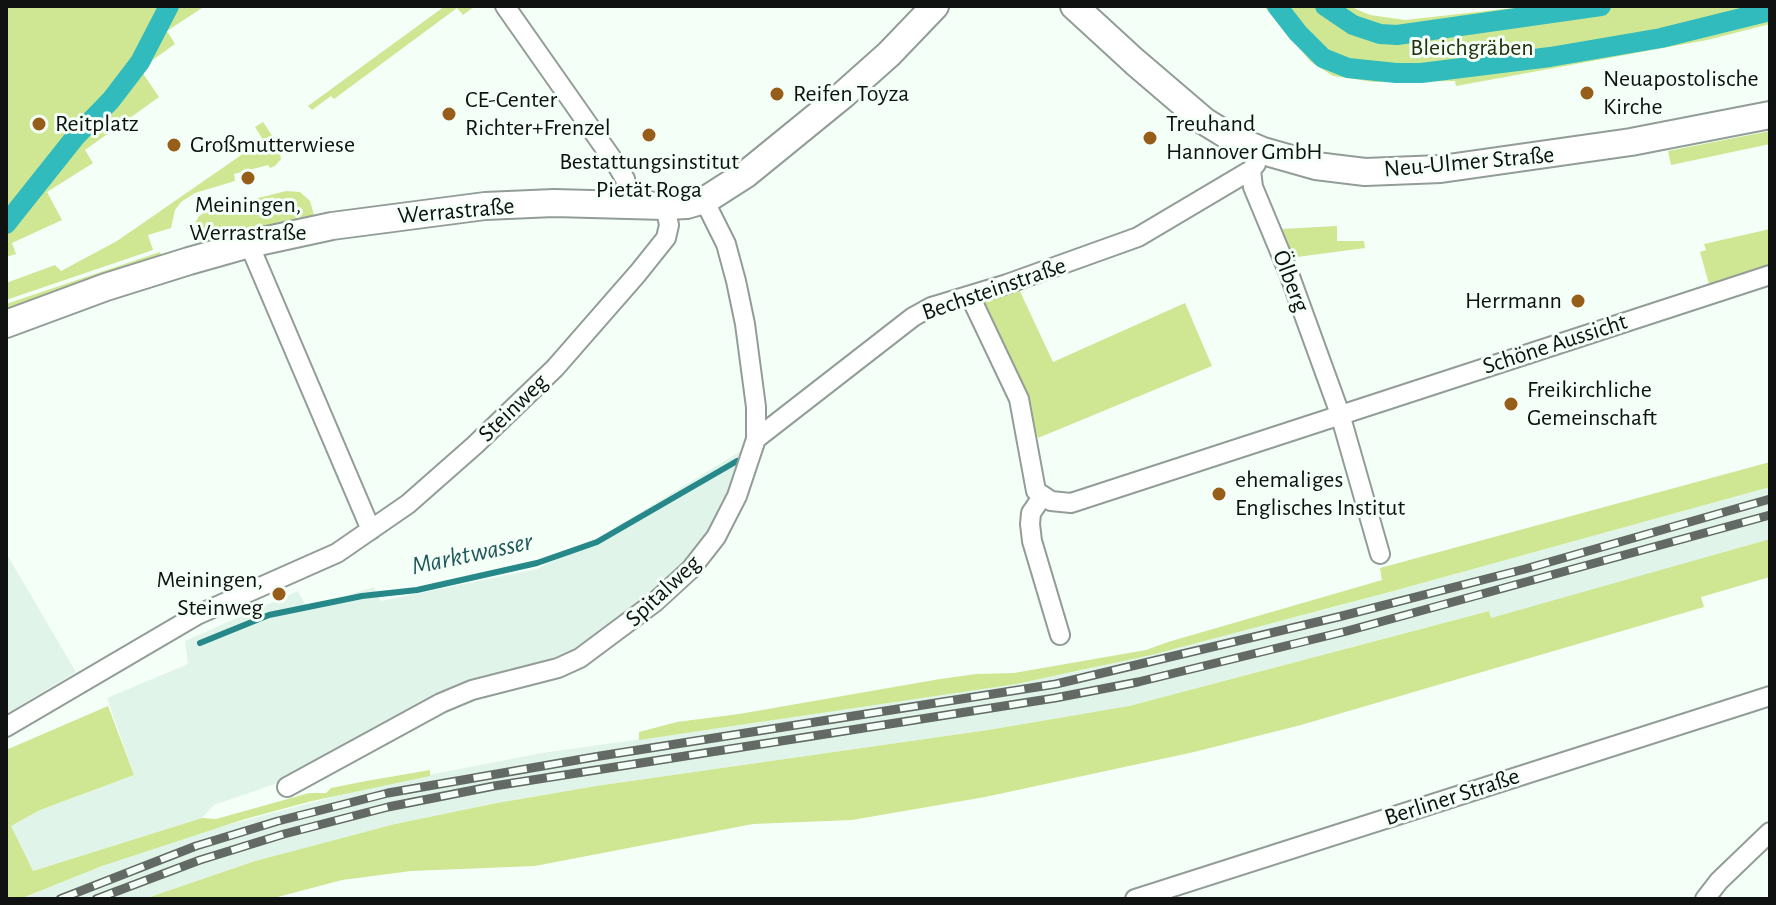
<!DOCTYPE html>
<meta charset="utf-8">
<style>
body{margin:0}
#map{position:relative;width:1776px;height:905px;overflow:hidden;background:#f4fff8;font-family:"Alegreya Sans",sans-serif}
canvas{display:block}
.frame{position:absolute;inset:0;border:8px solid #0f1210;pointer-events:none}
</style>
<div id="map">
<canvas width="1776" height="905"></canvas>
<div class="frame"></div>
</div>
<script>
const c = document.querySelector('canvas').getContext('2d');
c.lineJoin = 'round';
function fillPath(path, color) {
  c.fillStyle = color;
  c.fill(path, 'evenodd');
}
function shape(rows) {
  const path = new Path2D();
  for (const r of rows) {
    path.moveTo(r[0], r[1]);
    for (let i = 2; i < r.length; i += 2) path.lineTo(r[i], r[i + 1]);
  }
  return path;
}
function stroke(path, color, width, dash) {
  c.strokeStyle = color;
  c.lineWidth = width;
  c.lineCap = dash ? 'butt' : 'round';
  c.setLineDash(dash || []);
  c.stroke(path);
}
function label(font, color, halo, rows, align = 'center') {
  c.font = font + ' "Alegreya Sans",sans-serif';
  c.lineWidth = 6;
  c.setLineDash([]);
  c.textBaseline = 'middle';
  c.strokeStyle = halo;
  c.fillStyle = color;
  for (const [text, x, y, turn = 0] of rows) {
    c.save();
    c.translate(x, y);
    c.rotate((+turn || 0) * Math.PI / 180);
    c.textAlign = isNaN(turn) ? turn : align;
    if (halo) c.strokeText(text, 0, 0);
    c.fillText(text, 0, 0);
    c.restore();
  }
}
fillPath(shape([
 [749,446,722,515,670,583,575,652,556,661,436,696,406,710,289,779,214,805,202,818,33,871,10,826,40,810,134,775,107,698,188,664,185,641,298,591,307,608,374,587,381,601,537,569,600,537],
 [1770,487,1770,539,1491,619,1488,611,1129,706,988,730,596,786,497,803,395,824,255,861,144,899,20,899,102,866,208,830,382,784,542,753,755,723,1080,671,1335,607],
 [6,553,76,672,6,714]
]), '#e1f4e9');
fillPath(shape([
 [6,6,205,6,167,31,175,44,140,69,159,97,85,150,93,163,47,192,62,220,12,243,16,254,6,257],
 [445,6,475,6,463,15,457,8,334,99,331,96,312,110,308,106],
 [1264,6,1349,6,1370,15,1405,20,1531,6,1770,6,1770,24,1707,40,1456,86,1455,81,1374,82,1333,76,1311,62],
 [263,122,279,146,281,159,275,166,270,168,268,165,234,174,235,181,195,193,181,202,175,210,171,228,148,235,153,250,6,300,6,283,55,265,61,271,117,241,263,140,255,127],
 [1770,131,1770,144,1671,165,1668,151],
 [286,191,300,192,310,201,314,215,310,220,207,245,200,242,197,238,195,223,199,216,207,211],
 [1337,226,1337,241,1364,241,1365,248,1297,257,1292,255,1281,229],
 [1770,229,1770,265,1709,284,1700,252,1706,250,1704,244],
 [160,252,162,257,6,311,6,304],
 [1017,285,1053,362,1185,303,1212,366,1038,438,1022,387,979,300],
 [1770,462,1770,487,1386,593,1151,655,1016,684,639,740,639,732,677,722,739,714,940,679,976,674,1014,673,1146,650,1168,642,1382,580,1380,568],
 [1770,539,1770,577,1701,597,1704,607,1301,725,1194,752,985,797,852,820,753,824,535,866,411,871,342,880,270,899,144,899,255,861,395,824,497,803,596,786,988,730,1129,706,1489,611,1491,618],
 [108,706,134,775,40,810,11,826,33,871,202,818,216,819,309,793,326,793,331,788,366,781,430,770,430,776,312,801,245,819,102,866,20,899,6,899,6,750]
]), '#cfe793');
stroke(shape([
 [200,643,269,615,362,596,417,590,537,563,597,542,737,461]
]), '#278889', 6);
stroke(shape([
 [1277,6,1298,33,1323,58,1348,68,1396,73,1421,73,1550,57,1661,38,1770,11],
 [1325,6,1353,25,1380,34,1397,35,1601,6],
 [6,224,76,136,111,100,140,62,169,6]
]), '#31bbbd', 20);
const street = shape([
 [505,6,618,167,625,179,631,206],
 [1256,164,1251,170,1253,187,1288,271,1340,414,1380,554],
 [249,244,371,530],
 [970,296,1019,399,1036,491,1051,501,1071,503,1770,275],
 [756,439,913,317,931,307,1007,284,1138,237,1251,170],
 [1042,497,1031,513,1030,524,1032,541,1060,635],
 [6,727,197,615,337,553,408,504,475,445,555,368,638,273,666,238,669,225,665,206],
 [287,787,441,703,472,690,558,668,580,658,655,602,691,569,716,537,737,496,756,439,756,407,745,324,736,281,726,244,704,200],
 [1135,899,1770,696],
 [1705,899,1719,881,1770,832]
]);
const secondary = shape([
 [1074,6,1135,62,1204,121,1230,137,1263,151,1316,166,1365,172,1441,169,1631,142,1770,115],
 [6,324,106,287,189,261,249,244,332,226,485,206,554,203,665,206,687,205,707,199,746,174,843,95,889,54,935,6]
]);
stroke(street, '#939d97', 22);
stroke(secondary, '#939d97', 30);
stroke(street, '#fff', 18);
stroke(secondary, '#fff', 26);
const rail = shape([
 [60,899,196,846,278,821,388,793,600,756,1056,684,1338,617,1525,569,1770,499],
 [96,899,200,860,284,834,388,807,494,786,1055,698,1138,682,1347,631,1770,515]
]);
stroke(rail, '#636965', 9);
stroke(rail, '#f4fff8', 6, [18]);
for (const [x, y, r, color] of [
 [1587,93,8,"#975e1a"],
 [777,94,8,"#975e1a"],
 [449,114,8,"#975e1a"],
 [39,124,8,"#975e1a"],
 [649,135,8,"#975e1a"],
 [1150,138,8,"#975e1a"],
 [174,145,8,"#975e1a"],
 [248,178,8,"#975e1a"],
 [1578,301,8,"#975e1a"],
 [1511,404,8,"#975e1a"],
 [1219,494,8,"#975e1a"],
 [279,594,8,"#975e1a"]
]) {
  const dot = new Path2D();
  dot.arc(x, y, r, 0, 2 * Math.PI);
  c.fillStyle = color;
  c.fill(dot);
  stroke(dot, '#f4fff8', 3);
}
label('24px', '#27300c', '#f4fff8', [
 ["Bleichgräben",1472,48]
]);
label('24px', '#0f1210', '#f4fff8', [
 ["Neuapostolische",1603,79],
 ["Kirche",1603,107],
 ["Reifen Toyza",793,94],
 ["CE-Center",465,100],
 ["Richter+Frenzel",465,128],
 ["Reitplatz",55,124],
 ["Treuhand",1166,124],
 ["Hannover GmbH",1166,152],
 ["Großmutterwiese",190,145],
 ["Bestattungsinstitut",649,162,"center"],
 ["Pietät Roga",649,190,"center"],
 ["Meiningen,",248,205,"center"],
 ["Werrastraße",248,233,"center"],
 ["Herrmann",1562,301,"right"],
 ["Freikirchliche",1527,390],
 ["Gemeinschaft",1527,418],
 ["ehemaliges",1235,480],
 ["Englisches Institut",1235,508],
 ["Meiningen,",263,580,"right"],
 ["Steinweg",263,608,"right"]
], 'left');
label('24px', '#0f1210', '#f4fff8', [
 ["Neu-Ulmer Straße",1469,162,-5],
 ["Werrastraße",456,211,-5],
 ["Ölberg",1291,281,69],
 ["Bechsteinstraße",994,289,-19],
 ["Schöne Aussicht",1555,344,-18],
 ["Steinweg",513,408,-44],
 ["Spitalweg",663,591,-43],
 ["Berliner Straße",1452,797,-18]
]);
label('italic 26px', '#215859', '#f4fff8', [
 ["Marktwasser",472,554,-12]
]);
</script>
